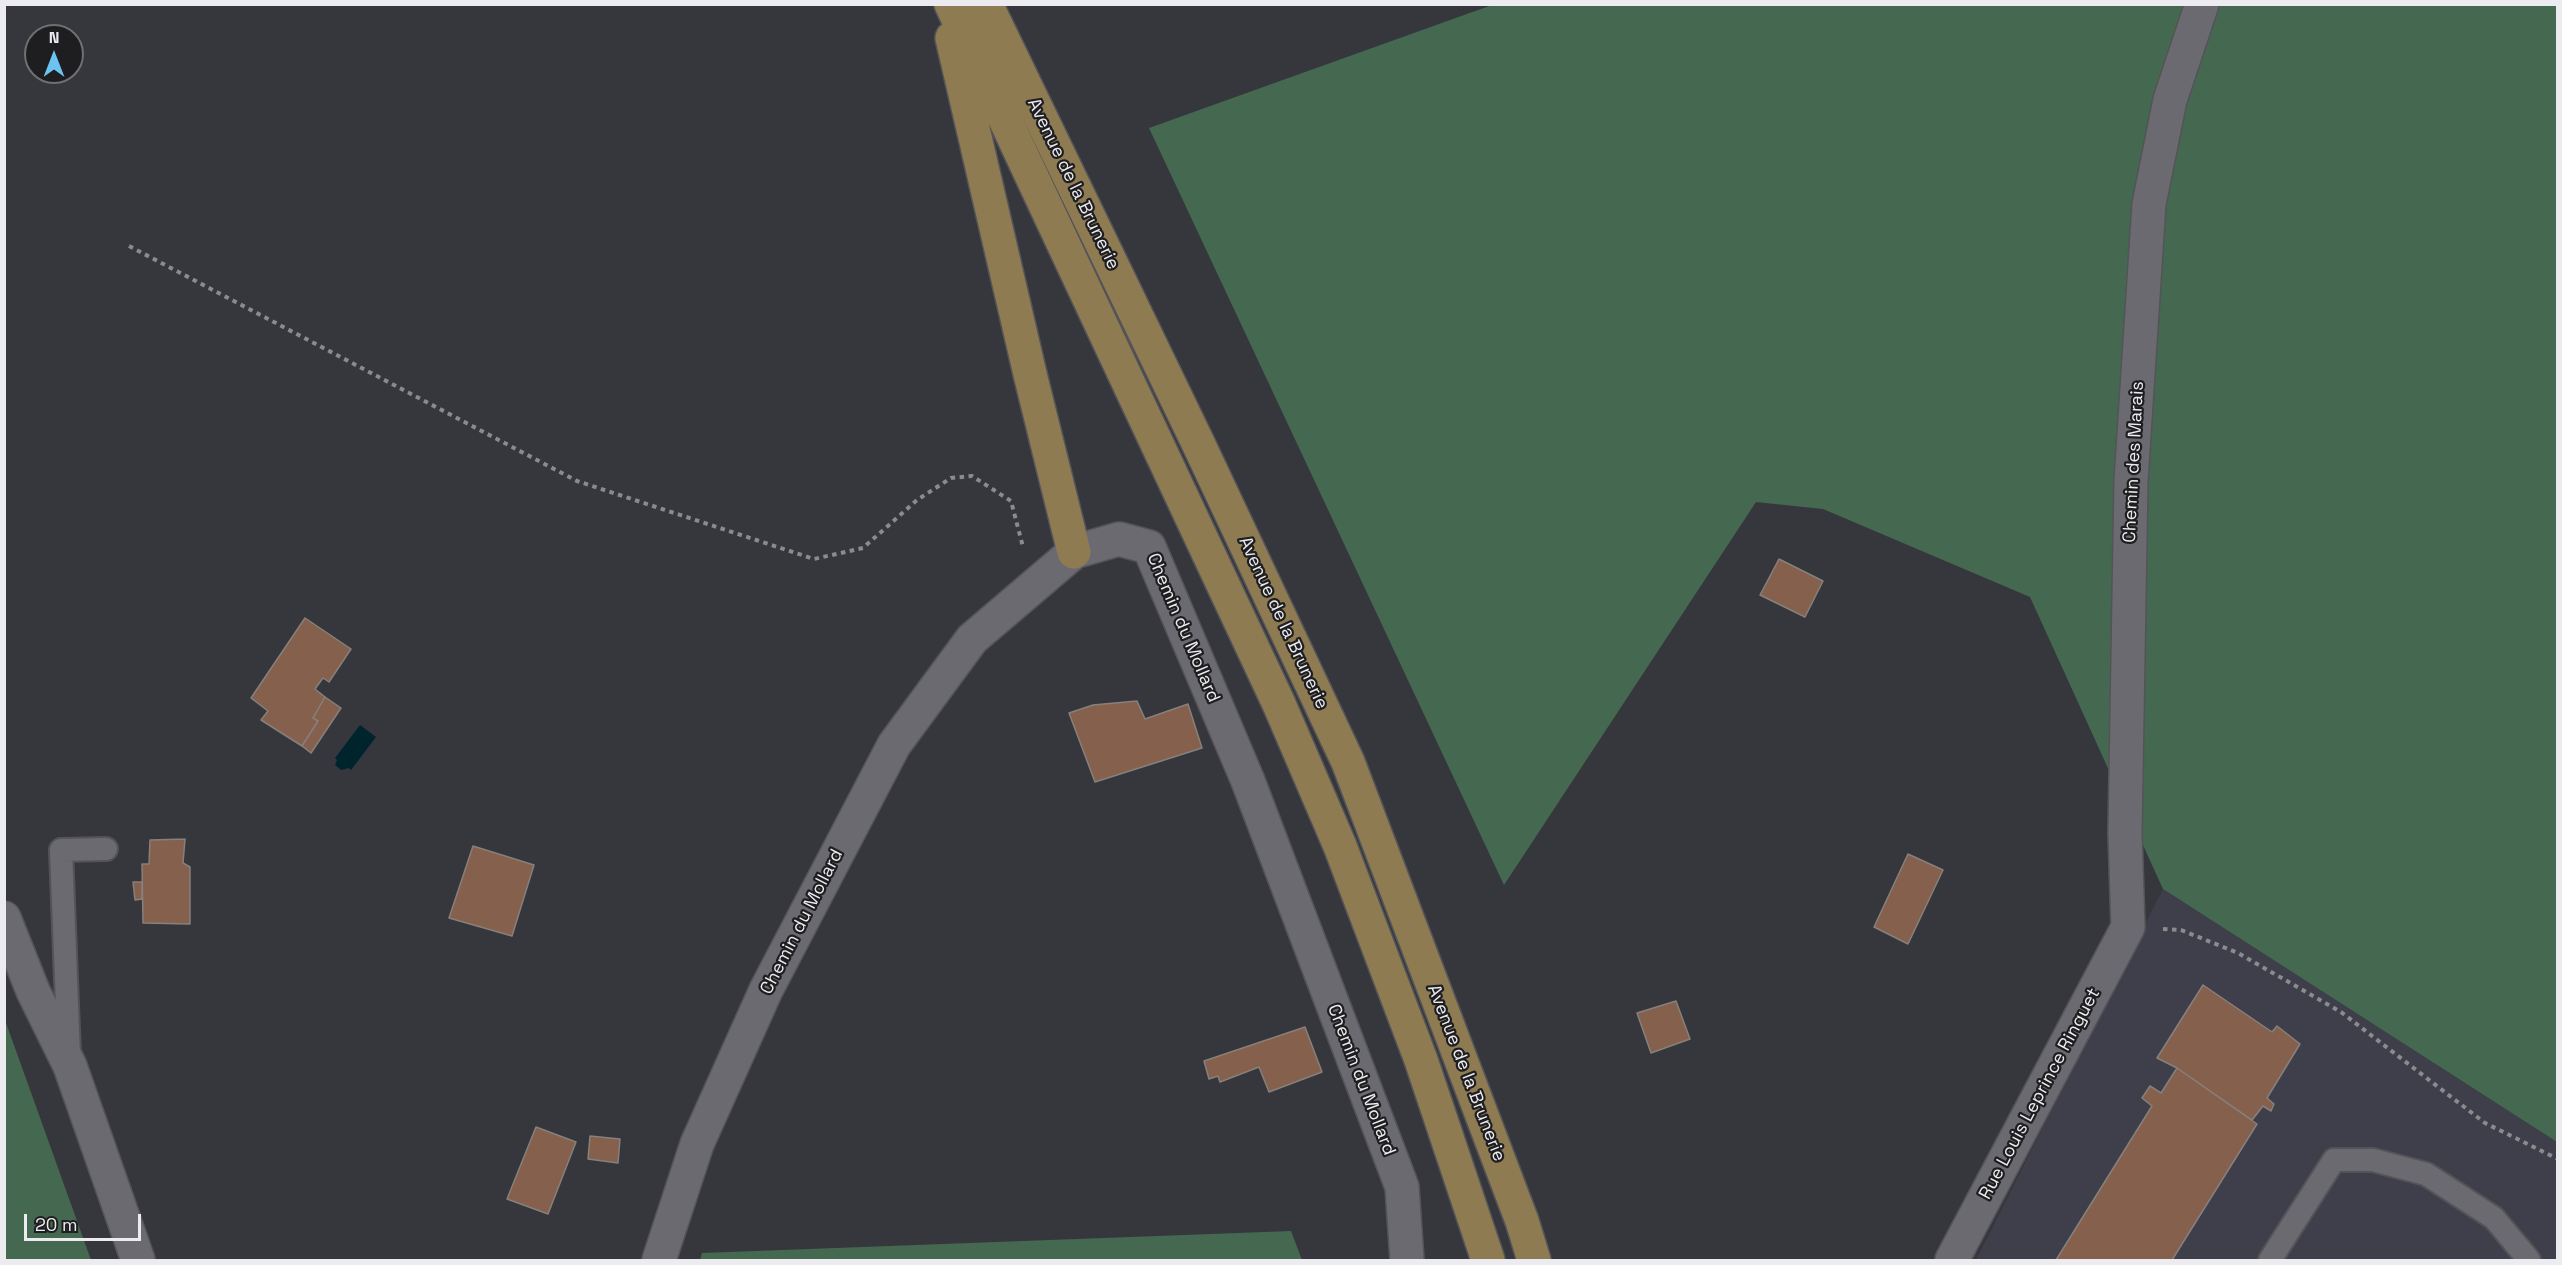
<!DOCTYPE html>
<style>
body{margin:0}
#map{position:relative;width:2562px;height:1265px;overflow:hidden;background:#36373c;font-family:"Space Grotesk",sans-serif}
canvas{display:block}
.frame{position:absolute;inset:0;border:6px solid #ececf0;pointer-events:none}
.north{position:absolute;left:24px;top:24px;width:60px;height:60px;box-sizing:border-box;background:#1e1e21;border:2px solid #707074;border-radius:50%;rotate:0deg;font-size:16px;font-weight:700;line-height:24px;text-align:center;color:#ececf0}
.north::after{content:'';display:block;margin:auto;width:21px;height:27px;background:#6cc3f2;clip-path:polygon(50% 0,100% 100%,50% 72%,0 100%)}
.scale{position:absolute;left:24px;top:1214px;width:117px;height:27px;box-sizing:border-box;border:3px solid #ececf0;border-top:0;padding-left:8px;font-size:18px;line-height:21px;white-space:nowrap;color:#ececf0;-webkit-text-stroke:4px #1e1e21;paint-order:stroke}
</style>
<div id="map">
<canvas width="2562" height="1265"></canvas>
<div class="frame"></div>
<div class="north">N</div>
<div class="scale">20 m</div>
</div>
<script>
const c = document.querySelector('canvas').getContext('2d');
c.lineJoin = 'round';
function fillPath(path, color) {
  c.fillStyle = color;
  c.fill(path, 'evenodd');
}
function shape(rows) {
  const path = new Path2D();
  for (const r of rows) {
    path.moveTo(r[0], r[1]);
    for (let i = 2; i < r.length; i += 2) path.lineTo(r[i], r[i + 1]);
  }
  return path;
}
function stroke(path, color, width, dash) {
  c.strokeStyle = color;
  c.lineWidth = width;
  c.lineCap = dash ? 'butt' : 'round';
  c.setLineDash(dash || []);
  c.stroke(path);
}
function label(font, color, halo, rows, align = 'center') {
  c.font = font + ' "Space Grotesk",sans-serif';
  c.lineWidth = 4.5;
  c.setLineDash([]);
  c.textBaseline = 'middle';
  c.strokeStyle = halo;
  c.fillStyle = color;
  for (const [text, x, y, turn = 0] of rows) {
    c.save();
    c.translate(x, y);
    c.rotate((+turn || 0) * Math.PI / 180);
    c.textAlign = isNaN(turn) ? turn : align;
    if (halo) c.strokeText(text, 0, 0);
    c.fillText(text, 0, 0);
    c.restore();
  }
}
fillPath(shape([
 [2163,889,2557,1142,2557,1260,1976,1260]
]), '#3e3f4a');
fillPath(shape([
 [1492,5,2557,5,2557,1142,2163,889,2030,597,1823,509,1756,502,1504,885,1149,128],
 [4,1020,5,1020,91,1260,5,1260],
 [1291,1231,1302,1260,700,1260,702,1253]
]), '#456850');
fillPath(shape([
 [360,725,376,737,351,770,349,768,341,770,335,765,337,760,335,758]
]), '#00242c');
const building = shape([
 [1779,559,1823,581,1805,617,1760,595,1779,559],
 [305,618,351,649,329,682,323,678,315,689,325,697,313,718,318,721,302,746,261,720,268,711,251,698,305,618],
 [325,697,341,708,311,753,302,746,318,721,313,718,325,697],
 [1137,701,1145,719,1188,704,1202,748,1095,782,1069,713,1093,705,1137,701],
 [185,839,183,863,190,867,190,924,143,923,142,864,149,864,150,840,185,839],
 [473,846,534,865,512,936,449,918,473,846],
 [1908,854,1943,870,1908,944,1874,927,1908,854],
 [133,882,142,882,142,899,135,900,133,882],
 [2203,985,2272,1032,2277,1026,2300,1044,2267,1098,2274,1104,2271,1111,2263,1106,2252,1120,2177,1068,2157,1058,2203,985],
 [1676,1001,1690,1039,1651,1053,1637,1013,1676,1001],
 [1305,1027,1322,1072,1269,1092,1259,1067,1220,1082,1218,1076,1209,1079,1204,1061,1305,1027],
 [2177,1068,2257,1124,2172,1260,2056,1260,2152,1106,2142,1098,2150,1086,2161,1093,2177,1068],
 [536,1127,576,1142,548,1214,507,1199,536,1127],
 [590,1136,620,1139,618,1163,588,1159,590,1136]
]);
fillPath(building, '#84604d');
stroke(building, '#87807c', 1.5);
const lane = shape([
 [69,1056,61,850,106,849],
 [2270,1260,2334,1160,2373,1160,2426,1174,2494,1218,2529,1260]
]);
const street = shape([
 [4,918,33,991,70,1066,138,1260],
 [659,1260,697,1144,766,990,894,745,972,639,1074,552,1119,539,1149,547,1248,781,1402,1187,1407,1260],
 [1952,1260,2128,927,2125,833,2131,481,2149,204,2170,100,2202,4]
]);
const primary = shape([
 [951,4,1279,704,1340,846,1421,1060,1488,1260],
 [986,4,1198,443,1348,762,1522,1221,1534,1260],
 [952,38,1030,374,1074,552]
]);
stroke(lane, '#545458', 26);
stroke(street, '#545458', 36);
stroke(primary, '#545458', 36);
stroke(shape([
 [129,246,577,481,814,559,863,548,917,500,951,478,972,476,1011,501,1023,547],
 [2163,929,2181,930,2238,953,2341,1012,2485,1123,2558,1159]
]), '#8a8b8f', 4, [4.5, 4.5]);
stroke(lane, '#6a6a70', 22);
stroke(street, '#6a6a70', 33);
stroke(primary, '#8e7b51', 33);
label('18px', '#ececf0', '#1e1e21', [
 ["Avenue de la Brunerie",1073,184,64],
 ["Chemin des Marais",2134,462,-87],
 ["Avenue de la Brunerie",1283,623,65],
 ["Chemin du Mollard",1183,628,67],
 ["Chemin du Mollard",802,922,-63],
 ["Avenue de la Brunerie",1466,1073,69],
 ["Chemin du Mollard",1361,1080,69],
 ["Rue Louis Leprince Ringuet",2040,1094,-62]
]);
</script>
